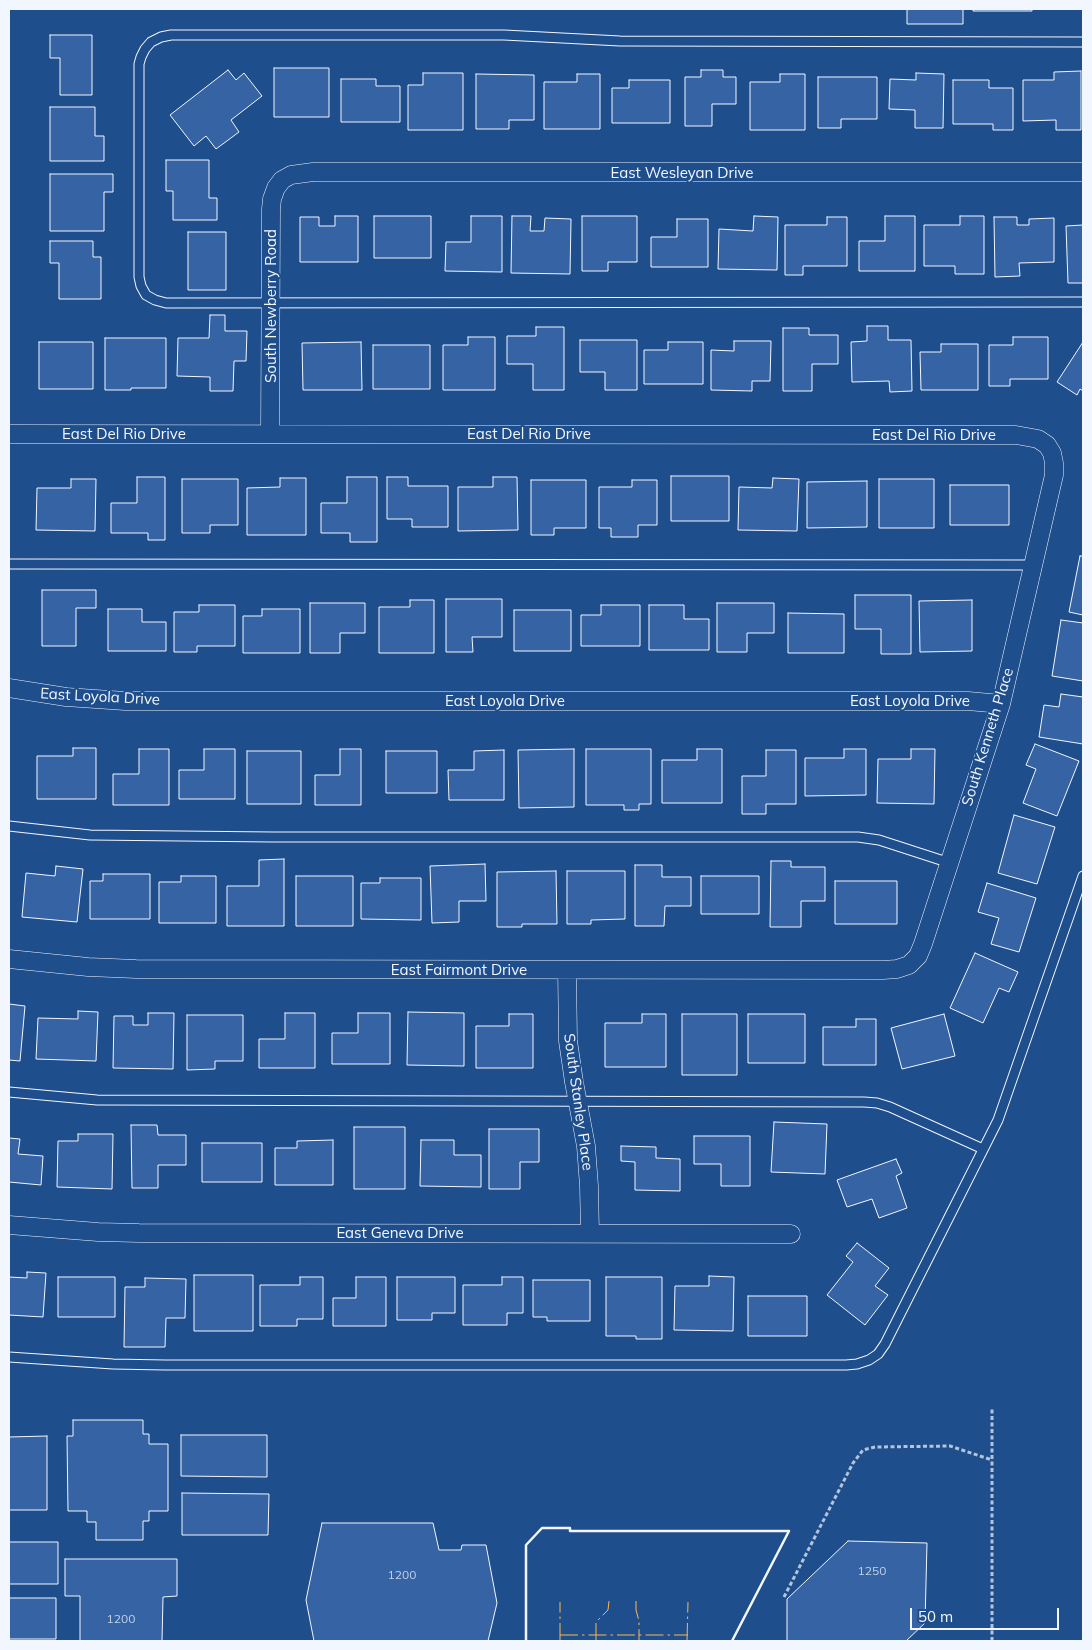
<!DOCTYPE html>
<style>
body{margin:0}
#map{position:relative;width:1092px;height:1650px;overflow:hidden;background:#1f4e8c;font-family:Mulish,sans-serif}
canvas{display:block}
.frame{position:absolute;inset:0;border:10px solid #f2f6ff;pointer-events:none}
.scale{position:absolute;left:910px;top:1608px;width:149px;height:22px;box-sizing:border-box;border:2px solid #f2f6ff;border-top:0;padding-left:6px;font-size:15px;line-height:18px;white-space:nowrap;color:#f2f6ff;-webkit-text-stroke:4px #1f4e8c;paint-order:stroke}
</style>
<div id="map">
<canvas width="1092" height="1650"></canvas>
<div class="frame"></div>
<div class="scale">50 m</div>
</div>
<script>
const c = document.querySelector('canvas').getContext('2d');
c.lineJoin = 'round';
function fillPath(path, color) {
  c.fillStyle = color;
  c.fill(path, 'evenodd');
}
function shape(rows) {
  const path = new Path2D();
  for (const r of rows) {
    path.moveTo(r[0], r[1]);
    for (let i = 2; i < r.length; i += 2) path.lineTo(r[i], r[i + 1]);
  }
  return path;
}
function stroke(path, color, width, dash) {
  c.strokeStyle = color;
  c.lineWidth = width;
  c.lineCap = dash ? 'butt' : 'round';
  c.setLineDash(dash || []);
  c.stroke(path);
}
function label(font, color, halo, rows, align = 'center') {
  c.font = font + ' Mulish,sans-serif';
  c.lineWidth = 4;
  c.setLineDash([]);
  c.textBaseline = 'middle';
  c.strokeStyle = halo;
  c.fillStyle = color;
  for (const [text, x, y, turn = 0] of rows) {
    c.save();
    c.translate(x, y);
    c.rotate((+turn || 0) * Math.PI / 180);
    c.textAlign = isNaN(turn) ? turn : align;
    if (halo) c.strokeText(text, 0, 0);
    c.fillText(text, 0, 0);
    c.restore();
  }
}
const building = shape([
 [907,9,963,9,963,24,907,24,907,9],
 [973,9,1032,9,1032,11,973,11,973,9],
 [50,35,92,35,92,95,60,95,60,58,50,58,50,35],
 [274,68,329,68,329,117,274,117,274,68],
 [228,70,236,80,244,73,262,96,231,120,239,132,216,149,206,136,194,146,170,115,228,70],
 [701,70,723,70,723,77,736,77,736,104,712,104,712,126,685,126,685,77,701,77,701,70],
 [1081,71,1081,130,1056,130,1056,120,1023,121,1023,80,1054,80,1054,72,1081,71],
 [423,73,463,73,463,130,408,130,408,85,423,85,423,73],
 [916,73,944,74,943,128,915,128,915,110,889,109,890,79,916,80,916,73],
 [476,74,534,75,534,120,509,120,509,129,476,129,476,74],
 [577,74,600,74,600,129,544,129,544,82,577,82,577,74],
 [780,74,805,74,805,130,750,130,750,82,780,82,780,74],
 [818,77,877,77,877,119,841,119,841,128,818,128,818,77],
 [341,79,376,79,376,86,400,86,400,122,341,122,341,79],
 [629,80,670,80,670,123,612,123,612,88,629,88,629,80],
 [953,80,989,80,989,88,1013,88,1013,130,993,130,993,124,953,124,953,80],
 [50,107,95,107,95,136,104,136,104,161,50,161,50,107],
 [166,160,209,160,209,198,217,198,217,220,173,220,173,191,166,191,166,160],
 [50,174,113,174,113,192,104,192,104,231,50,231,50,174],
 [335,216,358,216,358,262,300,262,300,217,319,217,319,226,335,226,335,216],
 [374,216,431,216,431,258,374,258,374,216],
 [471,216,502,216,502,272,445,271,446,242,471,242,471,216],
 [512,216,531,216,530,231,544,231,545,218,571,219,570,274,511,273,512,216],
 [582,216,637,216,637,262,608,262,608,271,582,271,582,216],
 [754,216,778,217,777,270,718,269,719,229,753,231,754,216],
 [885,216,915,216,915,271,859,271,859,241,885,241,885,216],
 [960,216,984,216,984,274,955,274,955,266,924,266,924,225,960,225,960,216],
 [827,217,847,217,847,266,803,266,803,275,785,275,785,225,827,225,827,217],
 [994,217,1017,217,1017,225,1029,225,1029,219,1054,218,1054,262,1019,263,1020,276,995,277,994,217],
 [677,219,708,219,708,267,651,267,651,237,677,237,677,219],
 [1083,225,1083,283,1068,283,1066,226,1083,225],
 [188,232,226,232,226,290,188,290,188,232],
 [50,241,93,241,93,257,101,257,101,299,59,299,59,263,50,263,50,241],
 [210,315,225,315,225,331,247,331,246,361,234,361,233,391,210,391,210,377,177,376,178,338,209,338,210,315],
 [867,326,888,326,888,340,911,340,912,391,890,392,889,381,852,382,851,342,867,341,867,326],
 [536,327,564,327,564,390,533,390,533,364,507,364,507,336,536,336,536,327],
 [783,328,809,328,809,335,838,335,838,364,812,364,812,391,783,391,783,328],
 [468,337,495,337,495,390,443,390,443,345,468,345,468,337],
 [1013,337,1048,337,1048,379,1010,379,1010,386,989,386,989,345,1013,345,1013,337],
 [105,338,166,338,166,388,131,388,131,390,105,390,105,338],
 [580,340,637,340,637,390,605,390,605,372,580,372,580,340],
 [734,341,771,341,770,381,752,381,752,391,711,390,711,350,734,351,734,341],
 [39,342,93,342,93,389,39,389,39,342],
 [361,342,362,390,303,390,302,343,361,342],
 [668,342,703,342,703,384,644,384,644,350,668,350,668,342],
 [1083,342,1083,391,1080,389,1077,395,1057,382,1083,342],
 [941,344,978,344,978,390,921,390,920,352,941,352,941,344],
 [373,345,430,345,430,389,373,389,373,345],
 [671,476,729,476,729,521,671,521,671,476],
 [137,477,165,477,165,540,148,540,148,533,111,533,111,503,137,503,137,477],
 [347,477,377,477,377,542,350,542,350,533,321,533,321,503,347,503,347,477],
 [387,477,408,477,408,486,448,486,448,527,412,527,412,519,387,519,387,477],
 [493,477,517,477,518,530,458,531,458,487,493,487,493,477],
 [280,478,306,478,306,535,247,535,247,488,280,487,280,478],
 [773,478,799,479,797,531,738,530,739,487,772,488,773,478],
 [71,479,96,479,95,531,36,530,37,488,71,488,71,479],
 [182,479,238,479,238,525,210,525,210,533,182,533,182,479],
 [879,479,934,479,934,528,879,528,879,479],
 [531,480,586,480,586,528,554,528,554,535,531,535,531,480],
 [632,480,657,480,657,525,638,525,638,537,611,537,611,528,599,528,599,487,632,487,632,480],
 [867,481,867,527,807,528,807,482,867,481],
 [950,485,1009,485,1009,525,950,525,950,485],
 [1080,556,1083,556,1083,615,1069,612,1080,556],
 [42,590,96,590,96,608,76,608,76,646,42,646,42,590],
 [855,595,911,595,911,654,881,654,881,629,855,629,855,595],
 [446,599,502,599,502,637,472,637,473,652,446,652,446,599],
 [410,600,434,600,434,653,379,653,379,607,410,607,410,600],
 [972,600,972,651,920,652,919,601,972,600],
 [310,603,365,603,365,633,340,633,340,653,310,653,310,603],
 [717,603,774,603,774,633,747,633,747,652,717,652,717,603],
 [199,605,235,605,235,646,197,646,197,652,174,652,174,612,199,612,199,605],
 [601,605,640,605,640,646,581,646,581,615,601,615,601,605],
 [649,605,684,605,684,619,709,619,709,650,649,650,649,605],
 [108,609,142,609,142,622,166,622,166,651,108,651,108,609],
 [262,609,300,609,300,653,243,653,243,616,262,616,262,609],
 [514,610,571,610,571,651,514,651,514,610],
 [788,613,844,614,844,653,788,653,788,613],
 [1061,620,1083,623,1083,681,1052,676,1061,620],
 [1061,694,1083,697,1083,744,1039,737,1044,705,1059,707,1061,694],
 [1035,744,1079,761,1057,816,1023,803,1036,769,1026,765,1035,744],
 [73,748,96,748,96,799,37,799,37,756,73,756,73,748],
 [139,749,169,749,169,805,113,805,113,774,139,774,139,749],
 [204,749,235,749,235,799,179,799,179,770,204,770,204,749],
 [340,749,361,749,361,805,315,805,315,775,340,775,340,749],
 [574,749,574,807,519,808,518,750,574,749],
 [586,749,651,749,651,804,639,804,639,810,624,810,624,805,586,805,586,749],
 [697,749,722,749,722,803,662,803,662,760,697,760,697,749],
 [844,749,866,749,866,795,805,796,805,758,844,758,844,749],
 [911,749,935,749,934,804,877,803,878,759,911,759,911,749],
 [504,750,504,800,449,800,448,770,474,770,474,751,504,750],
 [766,750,796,750,796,804,766,804,766,814,742,814,742,776,766,776,766,750],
 [247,751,301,751,301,804,247,804,247,751],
 [386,751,437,751,437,793,386,793,386,751],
 [1014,815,1055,827,1037,884,998,873,1014,815],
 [284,859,284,926,227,926,227,886,259,886,259,860,284,859],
 [771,861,791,861,791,867,825,867,825,901,801,901,801,927,770,927,771,861],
 [485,864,486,901,459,901,459,922,432,923,430,866,485,864],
 [635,865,662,865,662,877,691,877,691,906,665,906,664,926,635,926,635,865],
 [56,866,83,869,77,922,22,917,26,873,55,876,56,866],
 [556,871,557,924,522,924,522,927,497,927,497,872,556,871],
 [567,871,625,871,625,919,591,920,591,924,567,924,567,871],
 [103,874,150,874,150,919,90,919,90,881,103,881,103,874],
 [181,876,216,876,216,923,159,923,159,882,181,882,181,876],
 [296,876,353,876,353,926,296,926,296,876],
 [701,876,759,876,759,914,701,914,701,876],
 [380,878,421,878,421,920,361,919,361,883,380,883,380,878],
 [835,881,897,881,897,924,835,924,835,881],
 [987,883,1036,898,1019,952,991,944,999,918,978,912,987,883],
 [975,953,1018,972,1009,992,999,988,983,1023,950,1008,975,953],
 [9,1004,25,1006,20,1061,9,1060,9,1004],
 [78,1011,98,1012,96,1061,36,1059,38,1018,78,1019,78,1011],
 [408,1012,464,1013,464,1066,407,1065,408,1012],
 [148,1013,174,1013,173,1069,113,1068,114,1016,133,1016,133,1025,148,1025,148,1013],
 [285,1013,315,1013,315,1068,259,1068,259,1039,285,1039,285,1013],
 [358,1013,390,1013,390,1064,332,1064,332,1033,358,1033,358,1013],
 [509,1014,533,1014,533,1068,476,1068,476,1026,509,1026,509,1014],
 [642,1014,666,1014,666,1067,605,1067,605,1023,642,1023,642,1014],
 [682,1014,737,1014,737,1075,682,1075,682,1014],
 [748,1014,805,1014,805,1063,748,1063,748,1014],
 [944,1014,955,1056,902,1069,891,1028,944,1014],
 [187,1015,243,1015,243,1061,215,1061,215,1069,187,1070,187,1015],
 [856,1019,876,1019,876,1065,823,1065,823,1027,856,1027,856,1019],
 [774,1122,827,1124,825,1174,771,1172,774,1122],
 [131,1125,157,1125,158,1135,186,1135,186,1165,158,1165,158,1188,132,1188,131,1125],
 [354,1127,405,1127,405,1189,354,1189,354,1127],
 [489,1129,539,1129,539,1162,520,1162,520,1189,489,1189,489,1129],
 [78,1134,113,1134,112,1189,57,1187,58,1141,78,1141,78,1134],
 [694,1136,750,1136,750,1186,721,1186,721,1164,694,1164,694,1136],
 [9,1138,20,1139,18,1154,43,1156,41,1185,9,1182,9,1138],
 [333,1140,333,1185,275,1185,275,1148,297,1148,297,1141,333,1140],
 [421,1140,454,1140,454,1155,481,1155,481,1187,420,1186,421,1140],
 [202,1143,262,1143,262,1182,202,1182,202,1143],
 [621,1146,656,1147,656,1158,680,1159,680,1191,635,1190,635,1162,621,1161,621,1146],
 [896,1159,902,1173,896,1176,907,1208,879,1218,872,1199,847,1207,837,1180,896,1159],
 [857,1243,889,1268,875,1286,888,1295,865,1325,827,1295,853,1262,846,1256,857,1243],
 [27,1272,46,1273,43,1317,9,1315,9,1277,27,1278,27,1272],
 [194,1275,253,1275,253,1331,194,1331,194,1275],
 [709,1276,734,1277,733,1331,674,1330,675,1286,709,1286,709,1276],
 [58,1277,115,1277,115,1317,58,1317,58,1277],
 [300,1277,323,1277,323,1319,297,1319,297,1326,260,1326,260,1285,300,1285,300,1277],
 [356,1277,386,1277,386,1326,333,1326,333,1298,356,1298,356,1277],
 [397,1277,455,1277,455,1313,432,1313,432,1320,397,1320,397,1277],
 [502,1277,523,1277,523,1313,507,1313,507,1325,463,1325,463,1285,502,1285,502,1277],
 [606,1277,662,1277,662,1339,636,1339,636,1336,606,1336,606,1277],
 [145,1278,186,1279,185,1318,166,1318,165,1347,124,1347,125,1287,145,1287,145,1278],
 [533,1280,590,1280,590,1321,547,1321,547,1317,533,1317,533,1280],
 [748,1296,807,1296,807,1336,748,1336,748,1296],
 [73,1420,143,1420,143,1434,149,1434,149,1444,168,1444,168,1511,149,1511,149,1521,143,1521,143,1540,96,1540,96,1522,87,1522,87,1511,68,1511,67,1436,73,1436,73,1420],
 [181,1435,267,1435,267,1477,181,1476,181,1435],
 [47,1436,47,1510,9,1510,9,1437,47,1436],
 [182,1493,269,1494,268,1535,182,1535,182,1493],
 [322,1523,433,1523,439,1550,461,1550,462,1545,486,1545,497,1603,488,1641,314,1641,306,1600,322,1523],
 [848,1541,927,1543,925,1623,906,1641,787,1641,787,1599,848,1541],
 [9,1542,58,1542,58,1584,9,1584,9,1542],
 [65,1559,177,1559,177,1596,163,1597,162,1641,80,1641,80,1596,65,1596,65,1559],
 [9,1598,56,1598,56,1639,9,1639,9,1598]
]);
fillPath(building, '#3563a3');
stroke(building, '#f2f6ff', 1);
const lane = shape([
 [1083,42,620,41,504,35,171,35,161,37,151,42,145,49,141,57,139,64,139,277,141,286,146,295,155,300,166,303,1083,302],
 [9,564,1032,565],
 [9,826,90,835,272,837,858,837,879,840,950,863],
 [9,1092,97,1100,864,1102,877,1103,890,1107,983,1149],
 [9,1357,113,1364,165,1365,846,1365,857,1364,869,1360,878,1354,885,1344,998,1120,1083,876]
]);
const street = shape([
 [9,434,1016,435,1038,439,1047,445,1052,453,1054,463,1054,475,1001,704,923,944,918,956,909,965,897,969,883,970,136,969,88,967,9,959],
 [270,434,271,209,272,199,276,188,282,180,291,175,313,172,1083,172],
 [9,688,66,697,125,701,968,701,1001,704],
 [567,970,568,1041,574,1082,586,1146,589,1186,590,1233],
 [9,1225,98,1232,139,1233,791,1234]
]);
stroke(lane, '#f2f6ff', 11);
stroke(street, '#f2f6ff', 19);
stroke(shape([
 [784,1597,853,1463,863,1450,875,1447,950,1446,992,1460],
 [992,1641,992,1409]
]), '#b3c4dc', 3, [4, 2.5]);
stroke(lane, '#1f4e8c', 9);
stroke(street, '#1f4e8c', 18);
stroke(shape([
 [526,1641,526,1545,542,1528,570,1528,570,1531,789,1531,732,1641]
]), '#f2f6ff', 2.5);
stroke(shape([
 [636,1601,636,1610,639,1621,639,1641],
 [560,1635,688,1635],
 [560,1641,560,1602],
 [596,1641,596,1622,608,1610,609,1601],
 [687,1641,688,1602]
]), '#ffb74d', 1, [18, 4, 2.5, 4]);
label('12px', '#c3d1e8', null, [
 ["1250",872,1571],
 ["1200",402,1575],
 ["1200",121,1619]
]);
label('15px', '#f2f6ff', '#1f4e8c', [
 ["East Wesleyan Drive",682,173],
 ["South Newberry Road",271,306,-90],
 ["East Del Rio Drive",124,434],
 ["East Del Rio Drive",529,434],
 ["East Del Rio Drive",934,435],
 ["East Loyola Drive",100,697,3],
 ["East Loyola Drive",505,701],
 ["East Loyola Drive",910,701],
 ["South Kenneth Place",988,737,-73],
 ["East Fairmont Drive",459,970],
 ["South Stanley Place",578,1102,82],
 ["East Geneva Drive",400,1233]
]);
</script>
